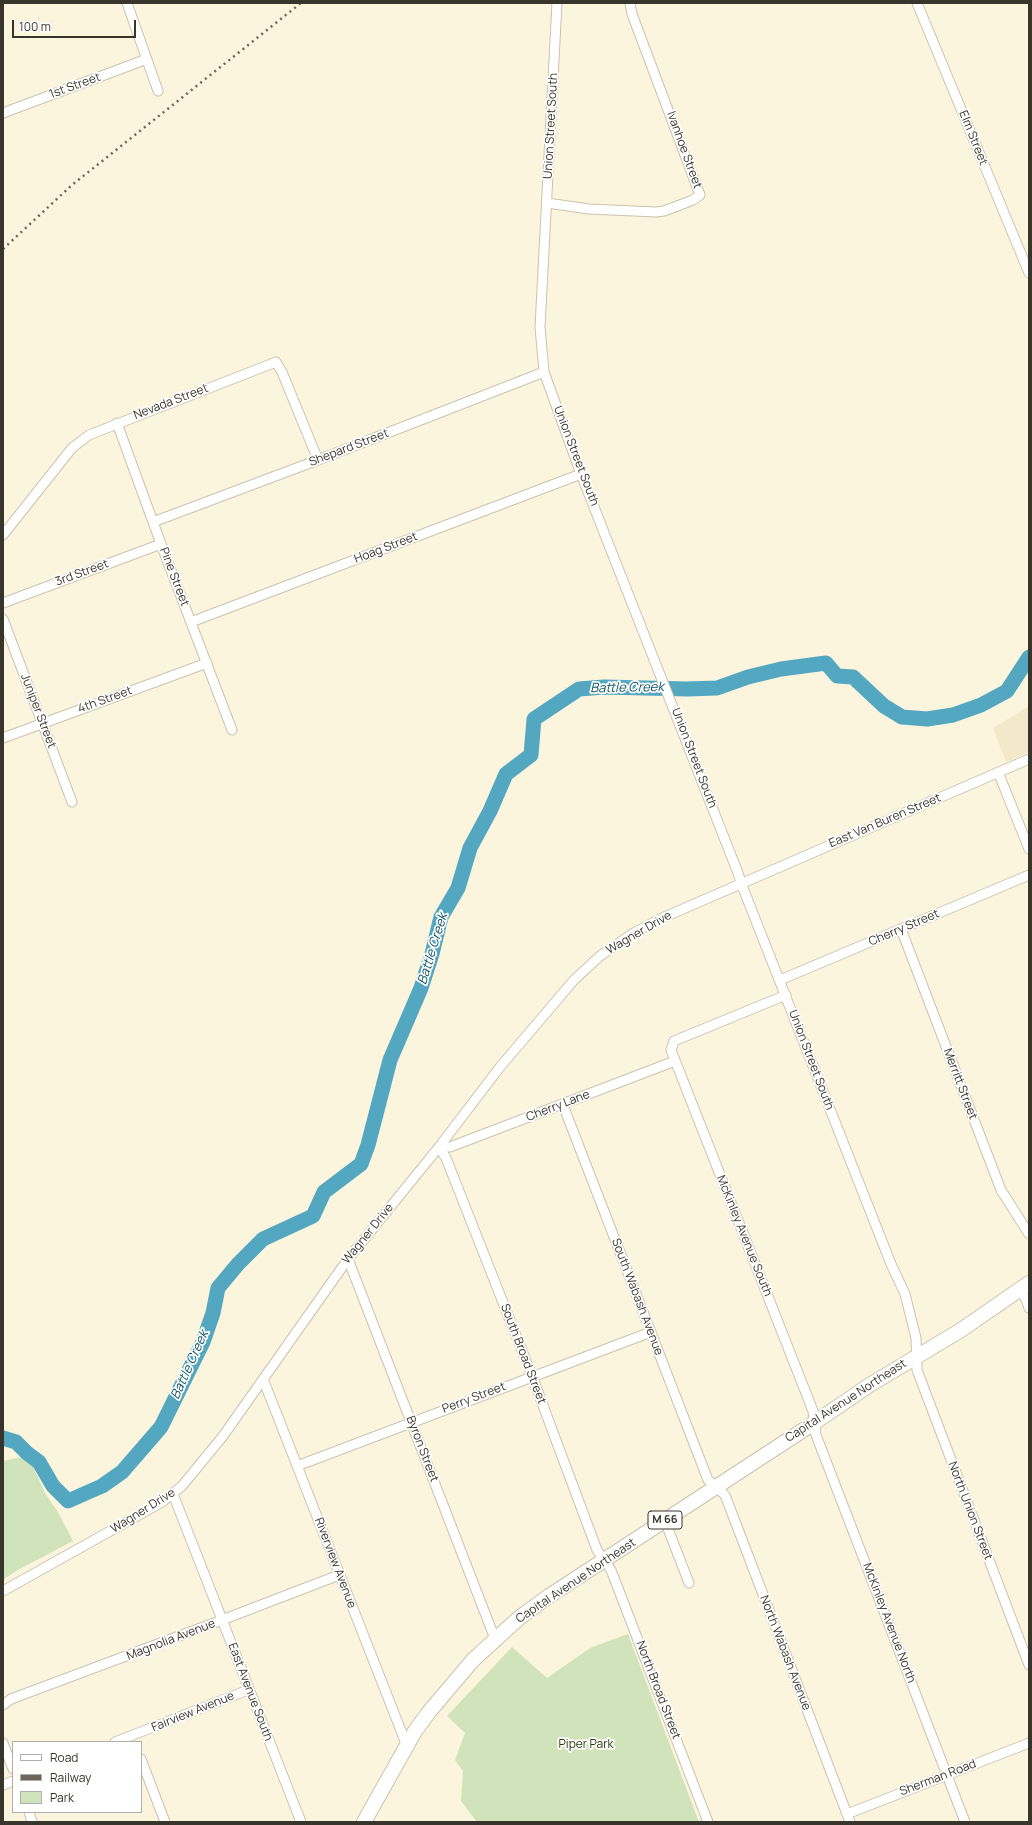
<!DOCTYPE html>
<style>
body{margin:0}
#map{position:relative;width:1032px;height:1825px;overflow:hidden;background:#fcf5dd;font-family:Manrope,sans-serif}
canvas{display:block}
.frame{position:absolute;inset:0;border:4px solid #38352c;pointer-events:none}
.legend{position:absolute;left:12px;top:1741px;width:130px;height:72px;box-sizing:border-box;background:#fff;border:1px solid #afaeab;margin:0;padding:5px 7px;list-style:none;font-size:12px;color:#38352c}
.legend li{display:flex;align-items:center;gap:8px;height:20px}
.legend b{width:20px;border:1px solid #afaeab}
.scale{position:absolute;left:12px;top:20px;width:124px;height:18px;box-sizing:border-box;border:2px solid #38352c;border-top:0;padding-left:5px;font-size:12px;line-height:14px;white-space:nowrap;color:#38352c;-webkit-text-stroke:3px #fff;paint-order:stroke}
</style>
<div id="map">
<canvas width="1032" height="1825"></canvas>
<div class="frame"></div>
<ul class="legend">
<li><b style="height:5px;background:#fff"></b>Road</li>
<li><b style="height:5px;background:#6a6659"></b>Railway</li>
<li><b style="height:11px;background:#d1e3ba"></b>Park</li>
</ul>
<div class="scale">100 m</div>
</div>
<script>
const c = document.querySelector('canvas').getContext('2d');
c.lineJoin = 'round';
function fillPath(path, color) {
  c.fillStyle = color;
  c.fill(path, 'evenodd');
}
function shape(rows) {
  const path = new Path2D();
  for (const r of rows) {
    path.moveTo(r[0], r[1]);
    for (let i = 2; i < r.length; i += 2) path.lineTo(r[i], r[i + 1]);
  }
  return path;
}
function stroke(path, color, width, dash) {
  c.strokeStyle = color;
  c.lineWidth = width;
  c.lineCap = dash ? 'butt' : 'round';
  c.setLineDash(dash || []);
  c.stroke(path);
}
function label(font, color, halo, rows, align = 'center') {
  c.font = font + ' Manrope,sans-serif';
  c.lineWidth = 3.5;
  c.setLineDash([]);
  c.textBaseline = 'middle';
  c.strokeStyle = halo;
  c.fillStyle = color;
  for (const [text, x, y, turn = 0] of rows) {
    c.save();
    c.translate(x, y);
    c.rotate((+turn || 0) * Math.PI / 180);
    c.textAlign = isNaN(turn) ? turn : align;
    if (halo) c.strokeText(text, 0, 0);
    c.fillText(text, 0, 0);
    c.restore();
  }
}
fillPath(shape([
 [1029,706,1029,752,1006,762,993,728]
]), '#f3e9ca');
fillPath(shape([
 [21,1457,30,1460,45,1493,59,1514,73,1541,16,1571,3,1580,3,1461],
 [628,1634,699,1822,477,1822,461,1801,463,1771,455,1760,465,1733,447,1716,512,1647,547,1678,590,1648]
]), '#d1e3ba');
stroke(shape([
 [3,1438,16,1442,27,1453,39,1462,53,1486,68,1501,102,1486,122,1472,161,1427,203,1342,213,1313,218,1288,238,1264,263,1239,313,1216,324,1192,361,1164,368,1145,390,1060,421,988,432,954,441,917,458,888,470,848,490,811,506,774,531,755,534,719,579,689,604,687,687,689,717,688,748,677,781,669,826,663,837,676,853,677,884,706,902,717,927,719,953,715,981,705,1007,691,1029,657]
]), '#53a7c0', 15);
const street = shape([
 [127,3,158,91],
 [557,3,540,327,544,372,581,474,738,873,741,883,891,1264,905,1294,916,1338,917,1370,1029,1665],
 [917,3,1029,273],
 [3,113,147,59],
 [547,203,589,209,656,212,664,211,693,200,700,195,632,14,630,3],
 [117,423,161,544,232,730],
 [153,522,318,460,544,372],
 [3,535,72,448,89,435,276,362,282,372,318,460],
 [3,603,161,544],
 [3,619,72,802],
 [191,622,581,474],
 [3,738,207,663],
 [998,772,1029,849],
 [901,929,1001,1190,1029,1234],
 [780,980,1029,875],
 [786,995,674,1041,671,1050,813,1411,816,1435,965,1822],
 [563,1105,708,1480,725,1495,850,1822],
 [439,1147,446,1158,532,1376,597,1550,611,1570,708,1822],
 [439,1147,450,1147,675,1061],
 [348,1259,495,1639],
 [1019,1289,1026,1299,1029,1308],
 [263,1379,407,1746],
 [297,1466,651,1332],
 [173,1494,301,1822],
 [665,1521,689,1583],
 [3,1591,162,1502,182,1486,223,1436,348,1259,439,1147,500,1067,574,980,600,956,632,934,662,918,1029,759],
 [3,1705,11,1699,222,1620,339,1575],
 [115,1742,248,1690],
 [3,1743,13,1769],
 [141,1759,165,1822],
 [3,1785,13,1781],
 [29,1812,32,1822],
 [847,1814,1029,1743]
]);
const primary = shape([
 [364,1822,415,1731,429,1712,473,1660,519,1618,549,1596,814,1423,868,1386,961,1330,1029,1283]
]);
stroke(street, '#cbc3ad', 11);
stroke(primary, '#cbc3ad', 16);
stroke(street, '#fff', 9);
stroke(primary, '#fff', 14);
stroke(shape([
 [3,249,72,185,301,3]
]), '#6a6659', 2.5, [2, 4]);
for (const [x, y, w] of [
 [665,1520,34]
]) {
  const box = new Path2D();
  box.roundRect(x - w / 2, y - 9, w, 18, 3);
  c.fillStyle = '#fff';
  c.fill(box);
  stroke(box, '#38352c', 1);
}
label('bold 11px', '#38352c', null, [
 ["M 66",665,1520]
]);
label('12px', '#38352c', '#fff', [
 ["1st Street",75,86,-20],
 ["Union Street South",551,126,-87],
 ["Elm Street",973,138,68],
 ["Ivanhoe Street",684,150,70],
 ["Nevada Street",171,402,-21],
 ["Shepard Street",349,448,-21],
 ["Union Street South",576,456,69],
 ["Hoag Street",386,548,-21],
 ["3rd Street",82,573,-20],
 ["Pine Street",174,577,69],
 ["4th Street",105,700,-20],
 ["Juniper Street",38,711,69],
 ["Union Street South",694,758,69],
 ["East Van Buren Street",885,821,-23],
 ["Cherry Street",904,928,-23],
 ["Wagner Drive",639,933,-30],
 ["Union Street South",811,1060,69],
 ["Merritt Street",960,1084,69],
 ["Cherry Lane",558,1106,-21],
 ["Wagner Drive",368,1234,-51],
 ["McKinley Avenue South",744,1236,68],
 ["South Wabash Avenue",637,1297,69],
 ["South Broad Street",523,1354,69],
 ["Perry Street",474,1398,-21],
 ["Capital Avenue Northeast",846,1401,-33],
 ["Byron Street",422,1449,69],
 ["Wagner Drive",143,1511,-32],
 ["North Union Street",970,1511,69],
 ["Riverview Avenue",335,1563,69],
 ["Capital Avenue Northeast",576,1581,-34],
 ["McKinley Avenue North",889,1623,69],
 ["Magnolia Avenue",171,1640,-21],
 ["North Wabash Avenue",785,1653,69],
 ["North Broad Street",658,1690,69],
 ["East Avenue South",250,1692,69],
 ["Fairview Avenue",193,1712,-22],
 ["Sherman Road",938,1778,-21]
]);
label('12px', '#2a3a0b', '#fff', [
 ["Piper Park",586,1745]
]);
label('italic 13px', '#0f5668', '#fff', [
 ["Battle Creek",627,688,-1],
 ["Battle Creek",433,949,-73],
 ["Battle Creek",190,1365,-66]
]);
</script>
